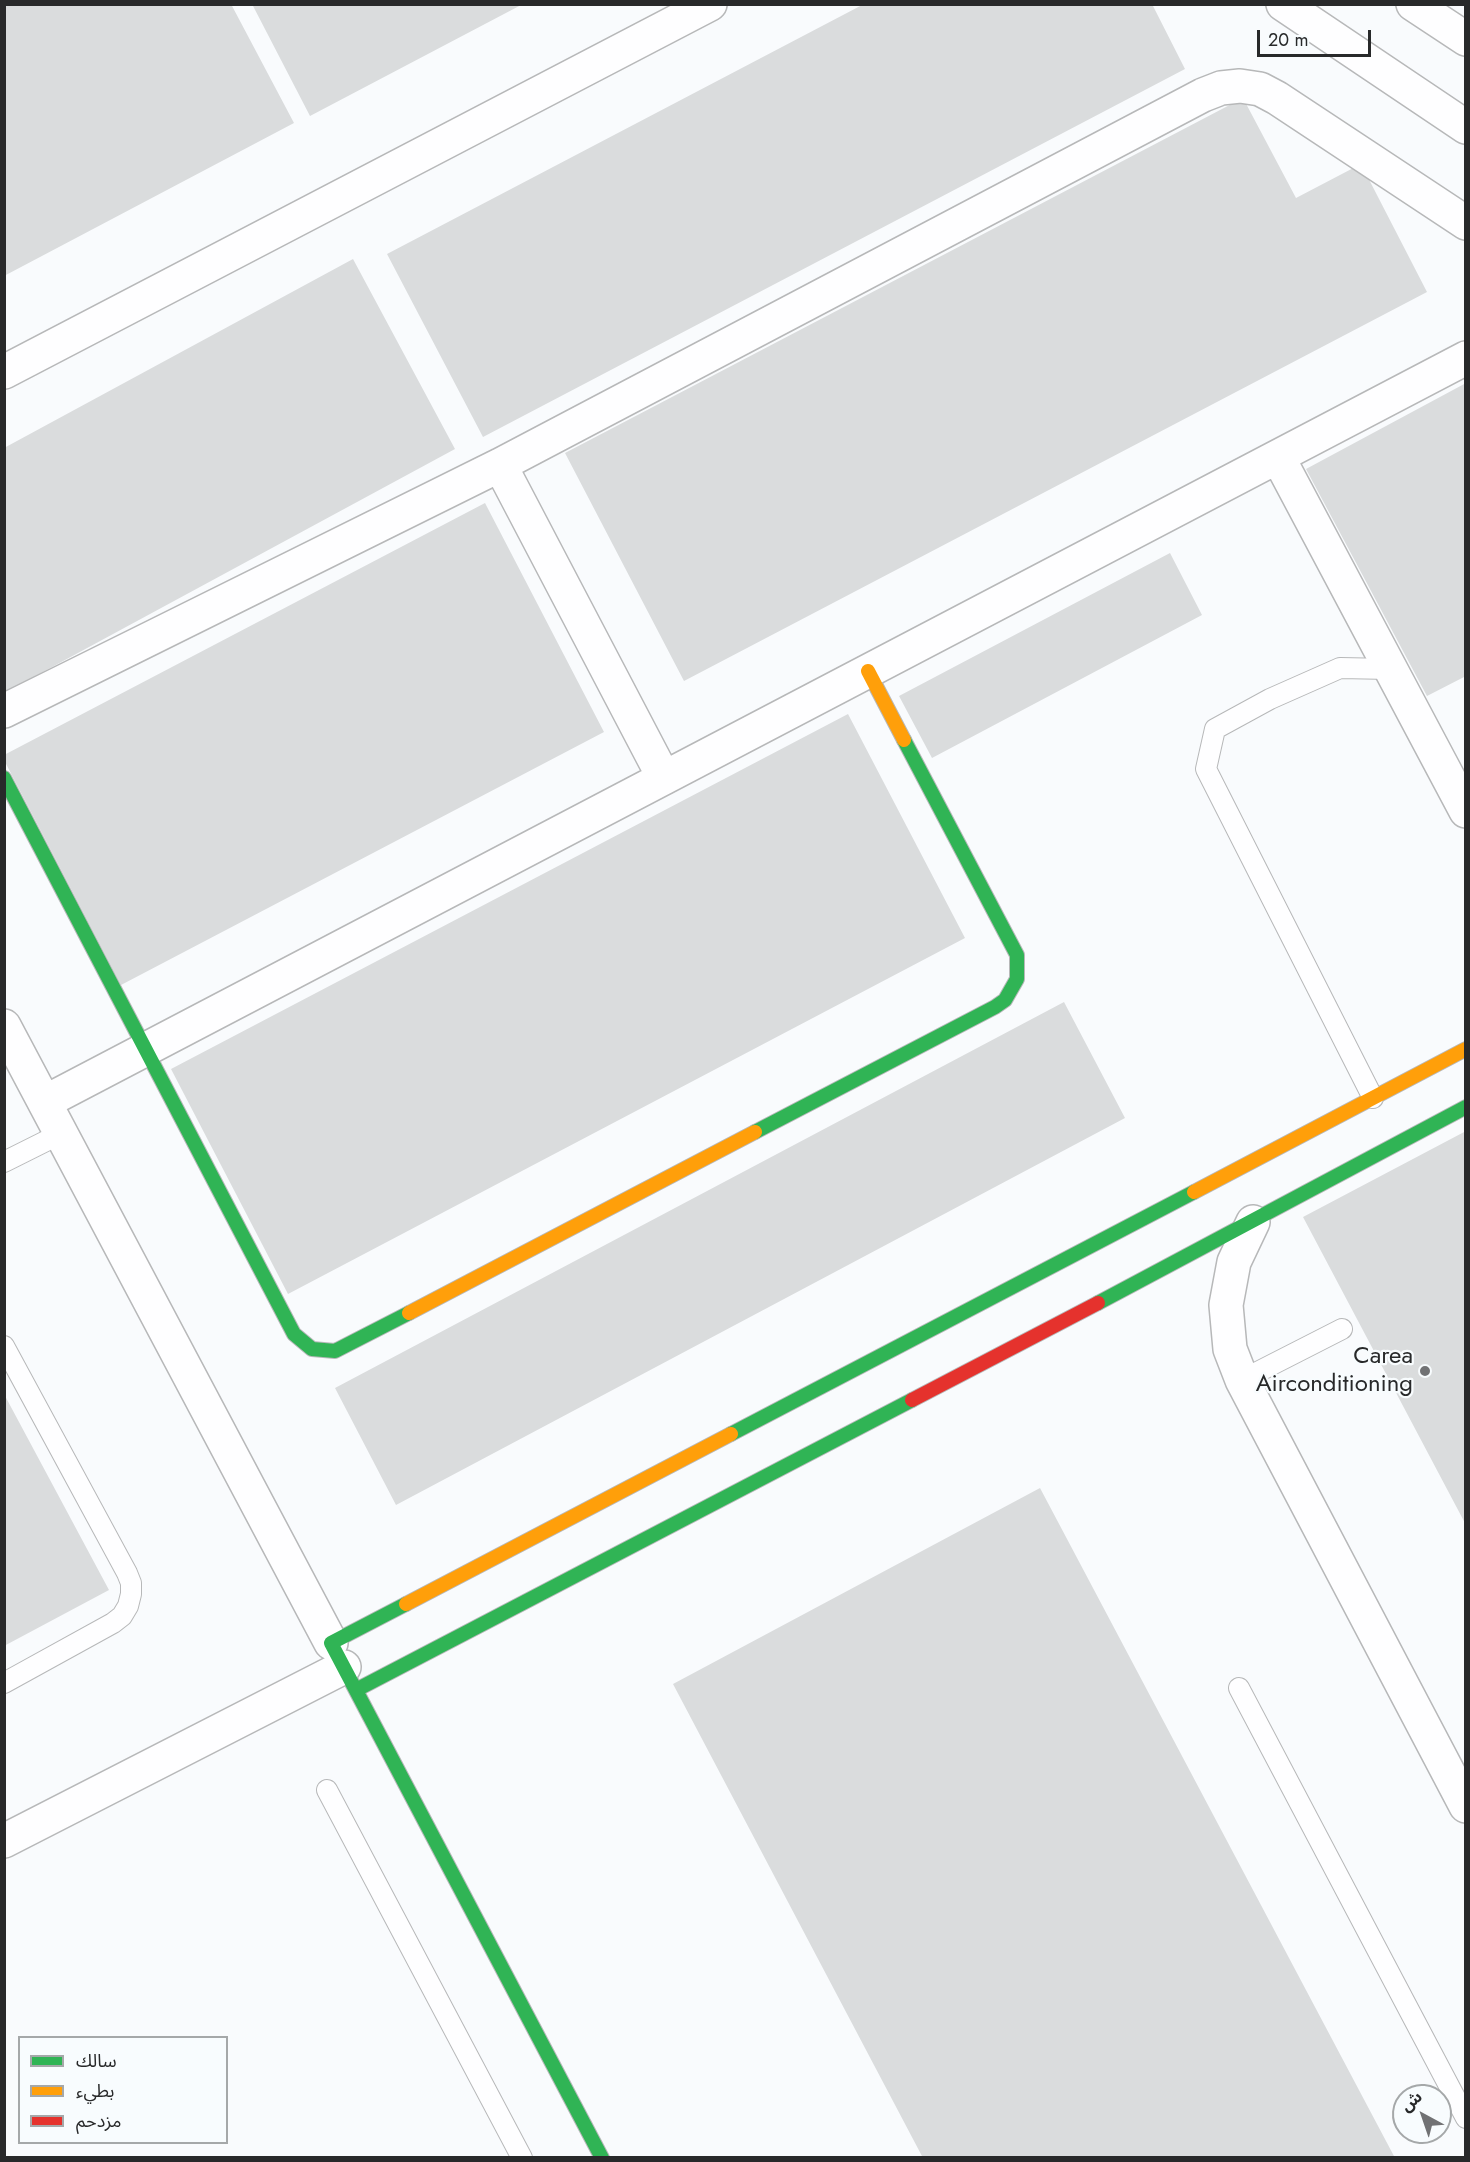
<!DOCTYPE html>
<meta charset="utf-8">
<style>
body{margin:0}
#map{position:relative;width:1470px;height:2162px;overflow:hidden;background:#f9fbfd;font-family:Jost,"Noto Sans Arabic",sans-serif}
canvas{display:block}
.frame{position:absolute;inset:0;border:6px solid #28292a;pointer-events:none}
.legend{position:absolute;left:18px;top:2036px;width:210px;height:108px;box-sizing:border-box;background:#f8fcfe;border:2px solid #a5a8a9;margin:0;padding:8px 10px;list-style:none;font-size:18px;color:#28292a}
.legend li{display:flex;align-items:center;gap:12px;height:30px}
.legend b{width:30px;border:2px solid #a5a8a9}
.north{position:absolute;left:1392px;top:2084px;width:60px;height:60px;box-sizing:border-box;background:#f8fcfe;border:2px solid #a5a8a9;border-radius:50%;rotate:320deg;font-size:16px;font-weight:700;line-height:24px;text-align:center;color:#28292a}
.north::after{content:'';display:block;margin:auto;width:21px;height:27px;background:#717274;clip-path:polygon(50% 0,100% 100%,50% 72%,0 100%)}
.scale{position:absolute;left:1257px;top:30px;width:114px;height:27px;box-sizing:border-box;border:3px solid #28292a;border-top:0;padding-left:8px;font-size:18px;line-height:21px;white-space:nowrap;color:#28292a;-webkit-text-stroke:4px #f8fcfe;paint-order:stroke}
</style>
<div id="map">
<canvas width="1470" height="2162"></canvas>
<div class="frame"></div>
<ul class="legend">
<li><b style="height:8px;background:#30b455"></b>سالك</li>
<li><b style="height:8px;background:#ff9f0a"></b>بطيء</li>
<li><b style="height:8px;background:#e5322d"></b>مزدحم</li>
</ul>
<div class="north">ش</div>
<div class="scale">20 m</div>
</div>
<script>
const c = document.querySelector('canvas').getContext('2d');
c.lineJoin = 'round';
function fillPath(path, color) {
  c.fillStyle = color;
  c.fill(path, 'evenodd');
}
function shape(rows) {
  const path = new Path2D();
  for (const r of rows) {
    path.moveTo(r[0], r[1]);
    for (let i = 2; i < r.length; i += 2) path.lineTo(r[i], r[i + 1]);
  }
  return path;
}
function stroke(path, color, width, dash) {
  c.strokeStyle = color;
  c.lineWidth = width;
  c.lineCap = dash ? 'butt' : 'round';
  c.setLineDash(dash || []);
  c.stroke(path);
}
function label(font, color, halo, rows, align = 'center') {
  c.font = font + ' Jost,sans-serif';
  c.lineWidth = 4.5;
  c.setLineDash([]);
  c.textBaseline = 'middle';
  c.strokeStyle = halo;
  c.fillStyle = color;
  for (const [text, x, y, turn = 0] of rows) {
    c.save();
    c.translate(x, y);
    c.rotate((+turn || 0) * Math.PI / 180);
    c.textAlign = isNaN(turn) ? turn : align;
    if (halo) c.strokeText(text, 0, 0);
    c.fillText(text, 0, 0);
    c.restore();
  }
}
fillPath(shape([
 [4,4,231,4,294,123,4,276],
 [252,4,523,4,310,116],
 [864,4,1152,4,1185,69,483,437,387,254],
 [1243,98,1296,198,1361,164,1427,292,684,681,565,453],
 [353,259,455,449,4,693,4,448],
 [1466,383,1466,676,1427,696,1306,469],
 [485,503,604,732,121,985,4,760,4,755],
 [1170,553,1202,615,932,758,899,696],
 [848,714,965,938,288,1294,171,1069],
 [1064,1002,1125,1118,396,1505,335,1388],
 [1466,1131,1466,1525,1303,1217],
 [4,1394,109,1590,4,1646],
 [1040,1488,1395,2158,923,2158,673,1684]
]), '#dadcdd');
const lane = shape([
 [1373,1098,1206,769,1215,729,1270,699,1340,668,1390,669],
 [4,1162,62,1133],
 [4,1346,127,1573,131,1583,131,1594,128,1606,122,1616,113,1623,4,1683],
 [1242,1380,1342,1329],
 [1239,1688,1466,2118],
 [327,1790,522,2158]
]);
const street = shape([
 [1283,4,1466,127],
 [1413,4,1466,39],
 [4,372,710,4],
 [1278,457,1466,811],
 [500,465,664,778],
 [4,711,500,465,1203,95,1221,88,1240,86,1260,89,1277,98,1466,223],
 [4,1026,331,1643],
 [45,1102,1466,358],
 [1253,1222,1234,1262,1226,1305,1230,1349,1242,1380,1466,1806],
 [4,1841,344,1667]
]);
const fast = shape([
 [4,778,294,1334,312,1349,335,1351,409,1313],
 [755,1132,995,1007,1005,1000,1017,979,1017,955,904,740],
 [1098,1303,1466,1107],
 [731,1434,1194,1192],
 [406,1604,331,1643,602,2158],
 [356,1690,912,1400]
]);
const slow = shape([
 [868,671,904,740],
 [1194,1192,1466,1049],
 [409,1313,755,1132],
 [406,1604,731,1434]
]);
const jam = shape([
 [912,1400,1098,1303]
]);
stroke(lane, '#b7b8b9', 22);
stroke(street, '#b7b8b9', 36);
stroke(fast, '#b7b8b9', 16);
stroke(slow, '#b7b8b9', 16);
stroke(jam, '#b7b8b9', 16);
stroke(lane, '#fefeff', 20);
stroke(street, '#fefeff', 33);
stroke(fast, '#30b455', 14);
stroke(slow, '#ff9f0a', 14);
stroke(jam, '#e5322d', 14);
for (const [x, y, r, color] of [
 [1425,1371,6,"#717274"]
]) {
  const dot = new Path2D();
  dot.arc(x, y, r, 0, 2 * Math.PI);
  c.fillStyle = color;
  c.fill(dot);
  stroke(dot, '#f8fcfe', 2);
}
label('24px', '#28292a', '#f8fcfe', [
 ["Carea",1413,1357],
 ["Airconditioning",1413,1385]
], 'right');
</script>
